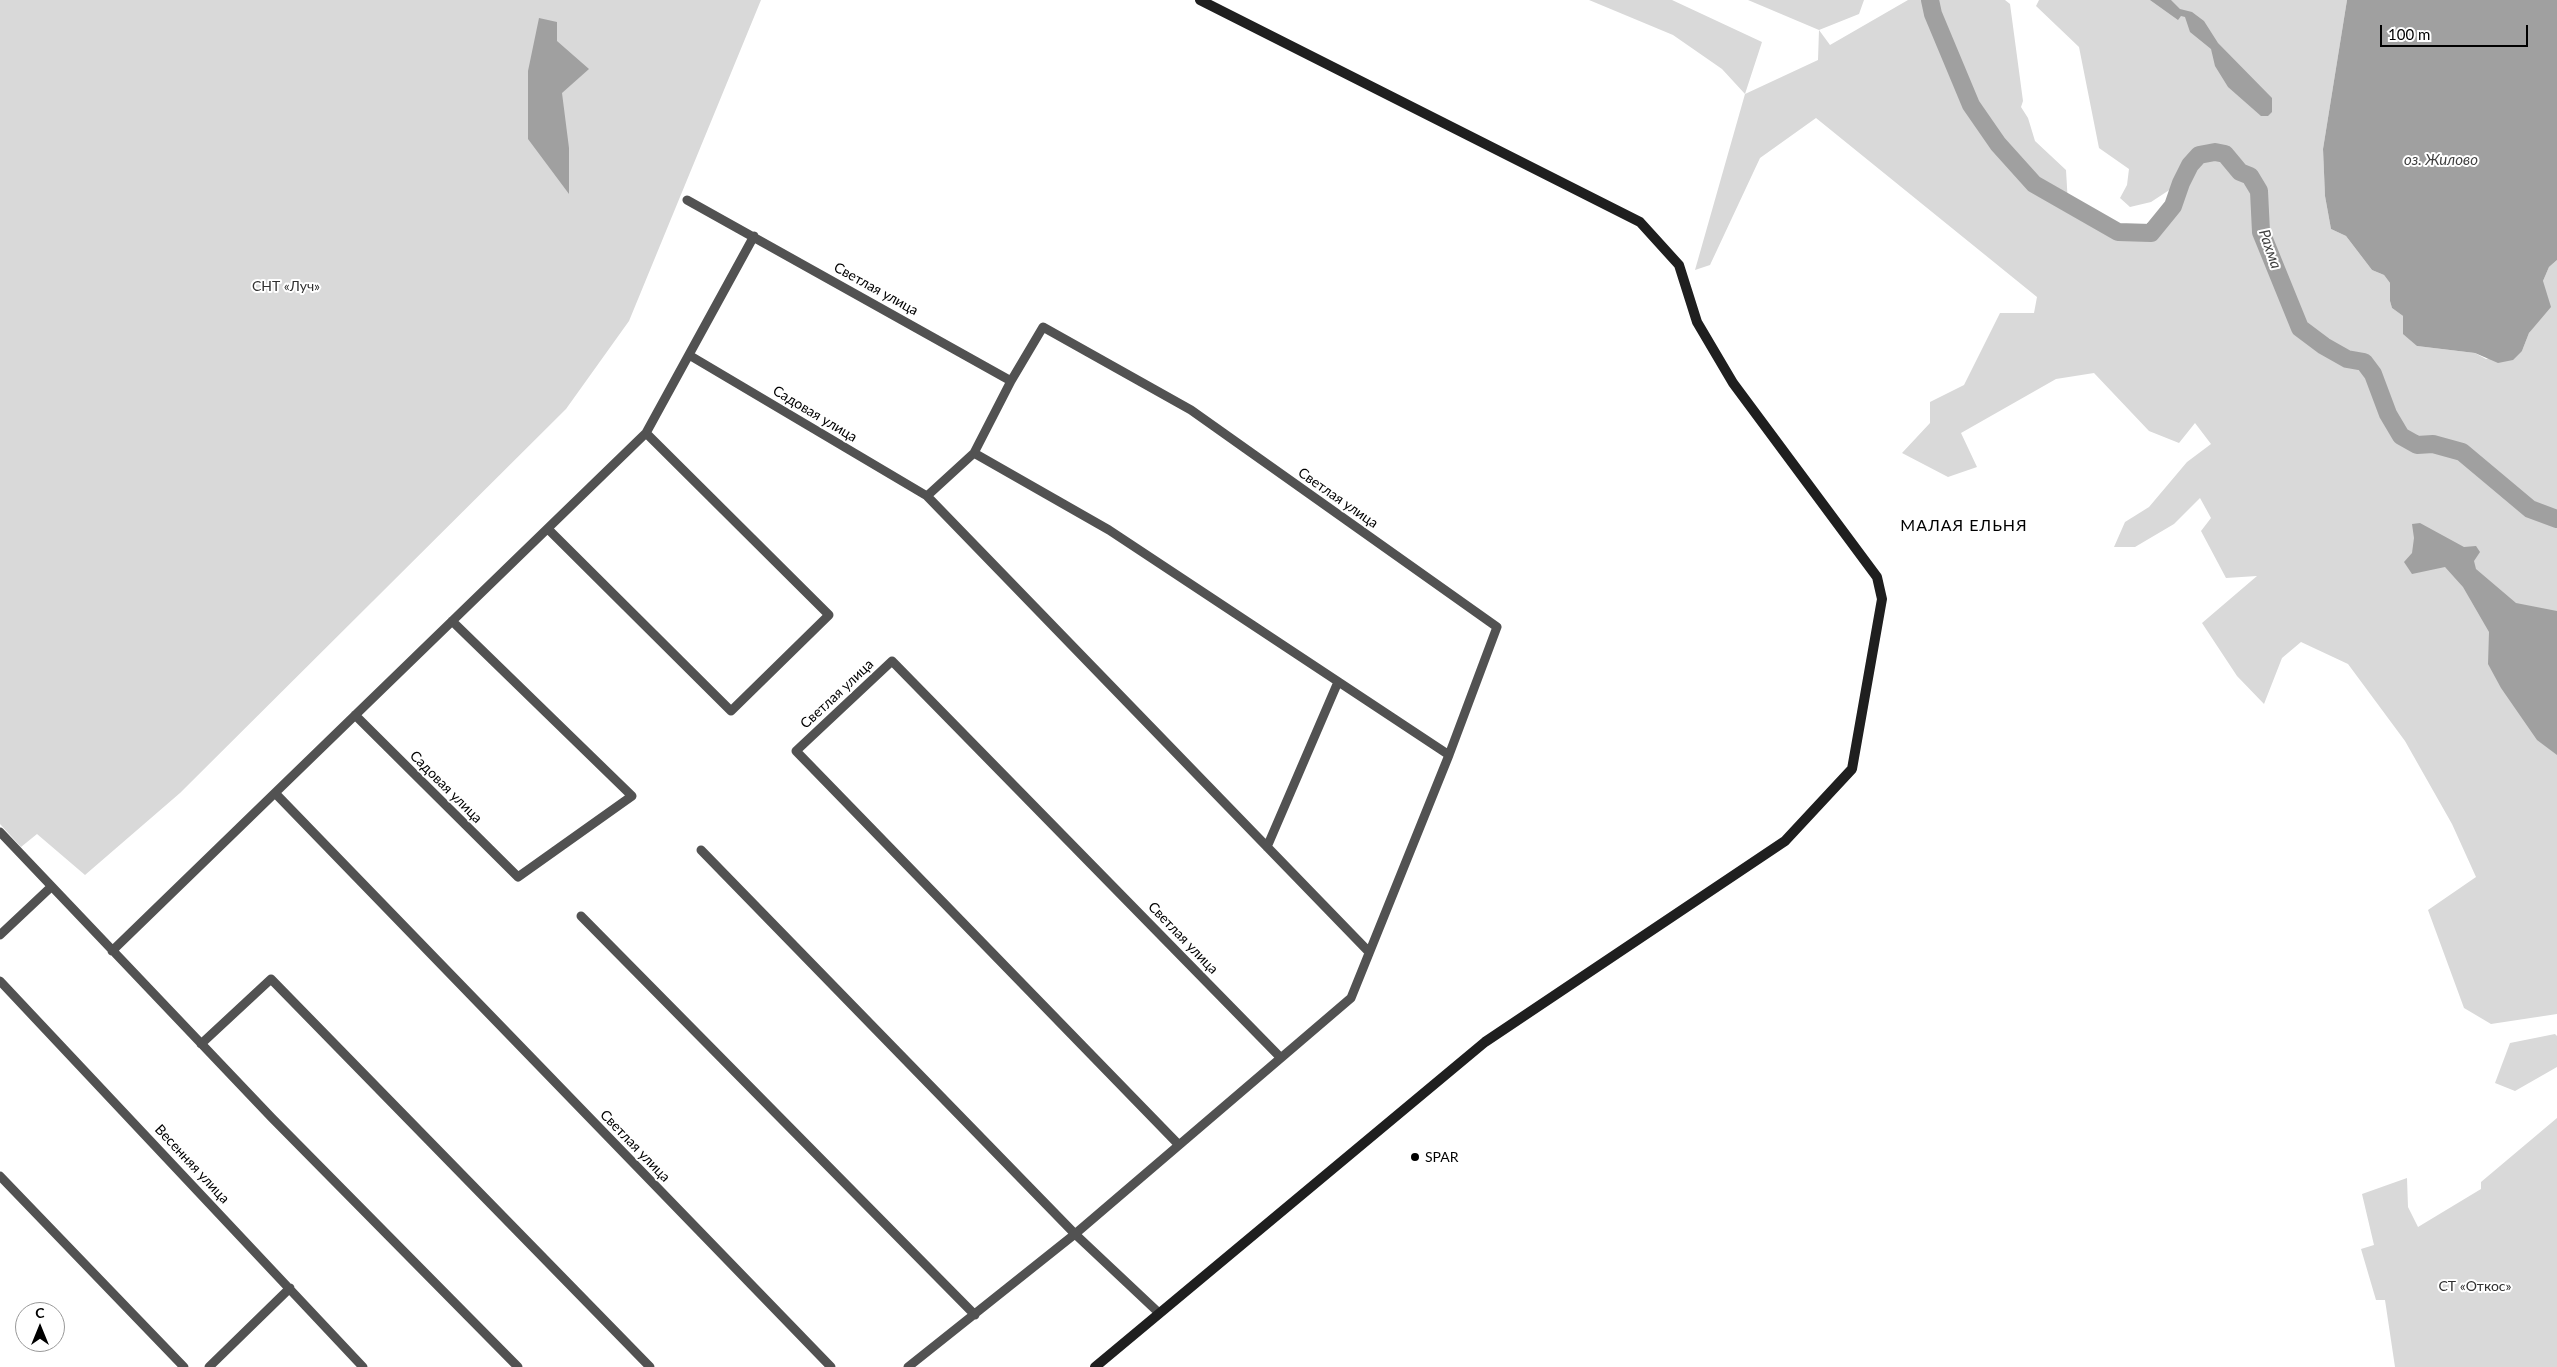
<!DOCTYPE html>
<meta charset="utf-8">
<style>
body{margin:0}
#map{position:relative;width:2557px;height:1367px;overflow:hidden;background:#fff;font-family:Lato,sans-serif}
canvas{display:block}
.north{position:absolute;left:15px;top:1302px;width:50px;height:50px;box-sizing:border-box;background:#fff;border:1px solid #999;border-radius:50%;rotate:0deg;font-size:14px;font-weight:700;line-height:20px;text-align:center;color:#000}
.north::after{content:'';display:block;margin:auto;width:18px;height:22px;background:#000;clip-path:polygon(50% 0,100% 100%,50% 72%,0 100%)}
.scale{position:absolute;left:2380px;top:25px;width:148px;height:22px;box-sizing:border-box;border:2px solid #000;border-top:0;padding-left:6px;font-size:15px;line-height:18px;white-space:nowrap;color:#000;-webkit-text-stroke:4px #fff;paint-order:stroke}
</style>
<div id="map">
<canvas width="2557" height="1367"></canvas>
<div class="north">С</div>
<div class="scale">100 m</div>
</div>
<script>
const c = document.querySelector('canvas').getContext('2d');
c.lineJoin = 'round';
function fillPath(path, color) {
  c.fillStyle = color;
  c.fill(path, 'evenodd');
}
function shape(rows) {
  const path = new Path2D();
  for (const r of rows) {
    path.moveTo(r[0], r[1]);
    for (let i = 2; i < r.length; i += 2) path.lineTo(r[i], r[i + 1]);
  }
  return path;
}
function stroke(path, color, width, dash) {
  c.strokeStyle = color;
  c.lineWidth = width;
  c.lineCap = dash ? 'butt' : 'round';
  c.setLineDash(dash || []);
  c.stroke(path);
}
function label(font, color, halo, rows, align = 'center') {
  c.font = font + ' Lato,sans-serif';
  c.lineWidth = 4;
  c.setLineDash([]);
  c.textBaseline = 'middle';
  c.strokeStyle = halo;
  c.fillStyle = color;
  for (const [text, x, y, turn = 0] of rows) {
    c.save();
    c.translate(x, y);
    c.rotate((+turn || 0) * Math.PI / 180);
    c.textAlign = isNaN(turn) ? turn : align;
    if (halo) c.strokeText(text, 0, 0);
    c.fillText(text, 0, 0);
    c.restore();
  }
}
fillPath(shape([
 [0,0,761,0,629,321,566,409,180,793,85,875,37,834,21,847,0,824],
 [1589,0,1672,0,1762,42,1745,94,1818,60,1819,30,1748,0,1864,0,1859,14,1819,30,1830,45,1908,0,2005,0,2010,4,2023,101,2021,107,2028,118,2035,141,2066,170,2068,204,2118,232,2151,233,2173,206,2180,183,2151,202,2130,207,2120,198,2127,185,2129,169,2099,148,2079,47,2036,6,2039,0,2347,0,2323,149,2325,196,2331,229,2346,236,2372,270,2384,275,2390,283,2390,301,2392,308,2403,316,2417,346,2475,353,2486,359,2522,351,2529,333,2538,321,2543,281,2549,267,2557,260,2557,1014,2491,1024,2464,1008,2428,910,2476,877,2452,824,2405,741,2348,664,2301,642,2282,658,2264,704,2237,676,2202,623,2257,576,2226,578,2201,531,2211,518,2200,498,2174,524,2135,547,2114,547,2125,522,2149,507,2187,462,2211,444,2195,423,2179,443,2149,431,2094,373,2056,379,1961,433,1977,467,1948,477,1902,453,1930,423,1930,402,1964,385,2000,313,2034,313,2037,297,1816,118,1760,158,1710,265,1695,270,1745,94,1722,69,1673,35],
 [2555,1034,2557,1036,2557,1067,2515,1091,2495,1083,2510,1043],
 [2557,1118,2557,1367,2395,1367,2385,1300,2376,1300,2361,1249,2374,1245,2362,1194,2407,1178,2408,1207,2418,1227,2481,1189,2481,1182]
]), '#d9d9d9');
fillPath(shape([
 [2150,0,2171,0,2180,9,2192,12,2204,21,2218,43,2272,98,2272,112,2268,116,2261,116,2228,87,2215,66,2211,49,2190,32,2185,17,2181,16,2178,20],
 [2347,0,2557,0,2557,260,2549,267,2543,281,2551,307,2529,333,2522,351,2513,360,2498,363,2475,353,2417,346,2403,334,2403,316,2392,308,2390,301,2390,283,2384,275,2372,270,2346,236,2331,229,2325,196,2323,149],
 [539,18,557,22,557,41,589,69,562,93,569,148,569,194,528,139,528,71],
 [2420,523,2464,547,2476,546,2480,552,2474,561,2476,569,2516,603,2557,611,2557,755,2537,740,2501,688,2488,664,2489,632,2463,587,2445,567,2412,574,2404,562,2412,553,2414,538,2412,524]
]), '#a0a0a0');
stroke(shape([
 [1930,0,1933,14,1971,105,1998,144,2034,184,2118,232,2151,233,2173,206,2181,183,2190,165,2199,155,2215,152,2225,154,2240,172,2250,176,2259,191,2261,232,2300,328,2324,346,2347,359,2364,362,2373,374,2388,414,2401,436,2417,445,2433,444,2462,452,2530,509,2557,519]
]), '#a0a0a0', 18);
stroke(shape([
 [687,200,1011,381],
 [689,355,927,496,1369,952],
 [974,453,1109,530,1449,755],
 [548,529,731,711,829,615,646,433],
 [355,715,518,877,632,796,452,621],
 [275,793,831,1367],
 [0,832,272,1118,518,1367],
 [1267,847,1338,682],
 [701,850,1075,1234,1159,1313],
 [581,916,975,1315],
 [0,935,51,887],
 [112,951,646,433,754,236],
 [0,981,363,1367],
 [201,1044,271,979,650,1367],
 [1179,1145,796,751,892,661,1281,1058],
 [0,1176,184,1367],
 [209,1367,290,1288],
 [908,1367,1075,1234,1351,998,1449,755,1497,627,1191,410,1043,327,1011,381,974,453,927,496]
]), '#525252', 9);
stroke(shape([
 [1095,1367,1485,1042,1785,841,1852,769,1882,599,1877,577,1733,383,1697,322,1679,265,1640,222,1200,0]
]), '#1f1f1f', 10);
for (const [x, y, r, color] of [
 [1415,1157,5,"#000"]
]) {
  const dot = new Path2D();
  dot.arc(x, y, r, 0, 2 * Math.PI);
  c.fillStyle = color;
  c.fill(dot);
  stroke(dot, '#fff', 2);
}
label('14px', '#303030', '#fff', [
 ["СНТ «Луч»",286,286],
 ["СТ «Откос»",2475,1286]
]);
label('14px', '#000', '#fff', [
 ["Светлая улица",876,289,29],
 ["Садовая улица",815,414,31],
 ["Светлая улица",1338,498,35],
 ["Светлая улица",837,694,-43],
 ["Садовая улица",446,787,45],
 ["Светлая улица",1183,938,46],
 ["Светлая улица",635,1146,46],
 ["Весенняя улица",192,1164,47]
]);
label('14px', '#000', '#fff', [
 ["SPAR",1425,1157]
], 'left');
label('italic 15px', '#414141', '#fff', [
 ["оз. Жилово",2441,160],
 ["Рахма",2270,249,71]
]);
c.letterSpacing = '1px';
label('16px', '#000', '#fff', [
 ["МАЛАЯ ЕЛЬНЯ",1964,526]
]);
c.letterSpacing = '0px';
</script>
